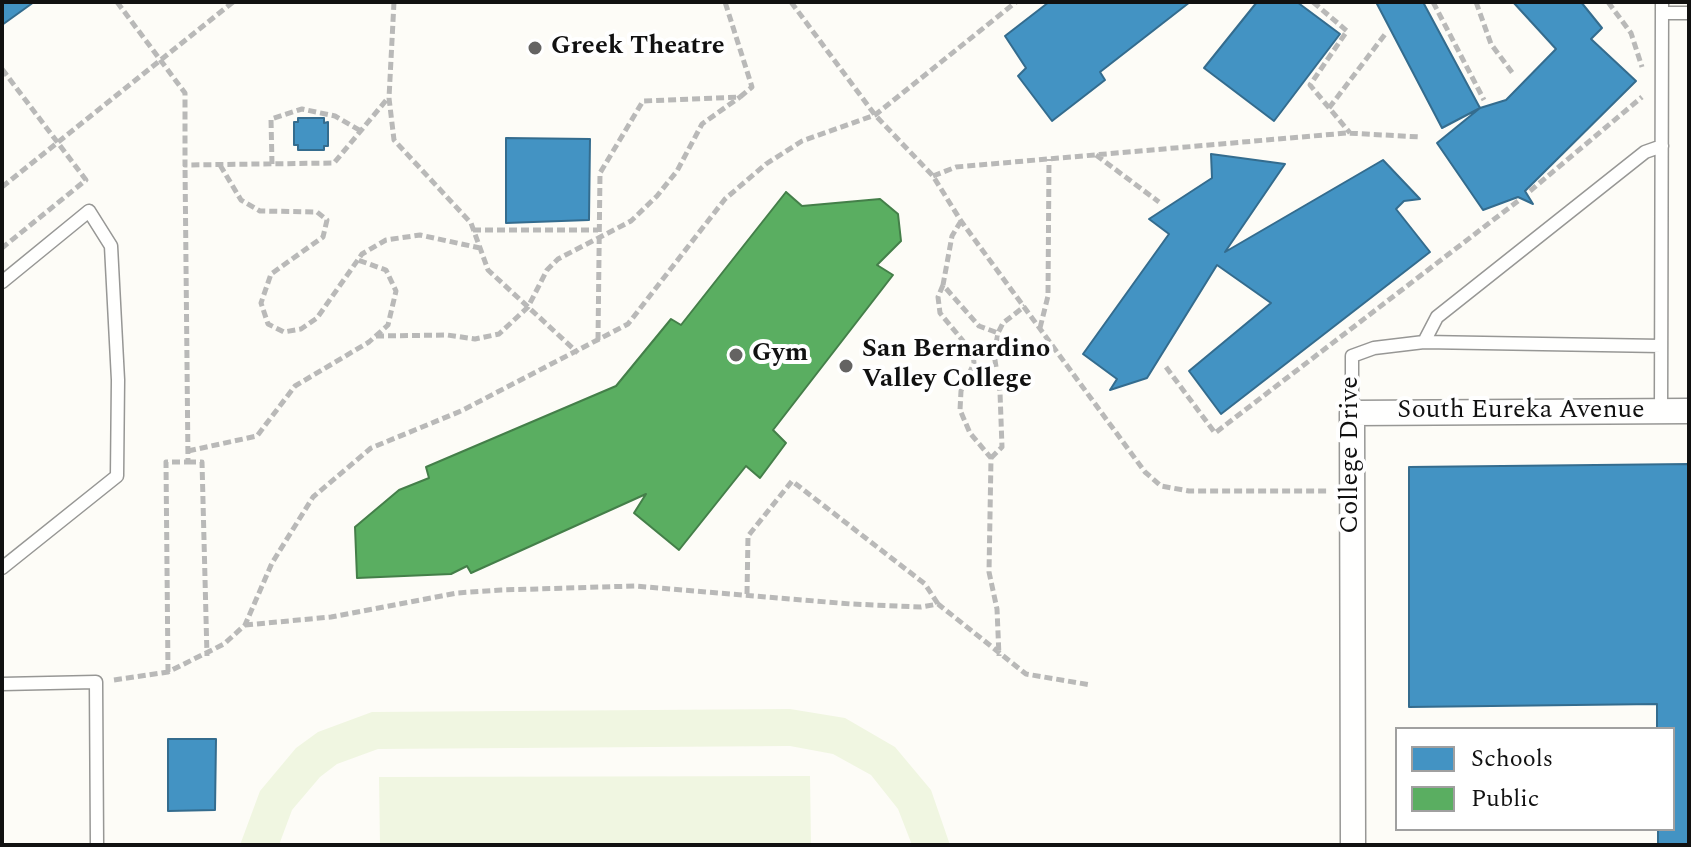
<!DOCTYPE html>
<style>
body{margin:0}
#map{position:relative;width:1691px;height:847px;overflow:hidden;background:#fdfcf7;font-family:Spectral,serif}
canvas{display:block}
.frame{position:absolute;inset:0;border:4px solid #111;pointer-events:none}
.legend{position:absolute;left:1395px;top:727px;width:280px;height:104px;box-sizing:border-box;background:#fff;border:2px solid #a0a0a0;margin:0;padding:10px 14px;list-style:none;font-size:24px;color:#111}
.legend li{display:flex;align-items:center;gap:16px;height:40px}
.legend b{width:40px;border:2px solid #a0a0a0}
</style>
<div id="map">
<canvas width="1691" height="847"></canvas>
<div class="frame"></div>
<ul class="legend">
<li><b style="height:22px;background:#4393c3"></b>Schools</li>
<li><b style="height:22px;background:#5aae61"></b>Public</li>
</ul>
</div>
<script>
const c = document.querySelector('canvas').getContext('2d');
c.lineJoin = 'round';
function fillPath(path, color) {
  c.fillStyle = color;
  c.fill(path, 'evenodd');
}
function shape(rows) {
  const path = new Path2D();
  for (const r of rows) {
    path.moveTo(r[0], r[1]);
    for (let i = 2; i < r.length; i += 2) path.lineTo(r[i], r[i + 1]);
  }
  return path;
}
function stroke(path, color, width, dash) {
  c.strokeStyle = color;
  c.lineWidth = width;
  c.lineCap = dash ? 'butt' : 'round';
  c.setLineDash(dash || []);
  c.stroke(path);
}
function label(font, color, halo, rows, align = 'center') {
  c.font = font + ' Spectral,serif';
  c.lineWidth = 8;
  c.setLineDash([]);
  c.textBaseline = 'middle';
  c.strokeStyle = halo;
  c.fillStyle = color;
  for (const [text, x, y, turn = 0] of rows) {
    c.save();
    c.translate(x, y);
    c.rotate((+turn || 0) * Math.PI / 180);
    c.textAlign = isNaN(turn) ? turn : align;
    if (halo) c.strokeText(text, 0, 0);
    c.fillText(text, 0, 0);
    c.restore();
  }
}
fillPath(shape([
 [790,709,845,718,895,747,931,790,950,845,912,845,898,809,871,775,833,754,790,746,378,749,337,764,320,777,292,810,279,845,240,845,260,791,296,748,318,732,372,712],
 [810,776,811,845,380,845,379,777]
]), '#f0f6e1');
const schools = shape([
 [2,2,34,2,2,25,2,2],
 [1049,2,1190,2,1100,72,1105,80,1052,121,1018,76,1026,68,1005,36,1049,2],
 [1257,2,1297,2,1340,34,1274,121,1204,68,1257,2],
 [1376,2,1423,2,1480,108,1442,128,1376,2],
 [1513,2,1581,2,1602,28,1591,39,1636,81,1525,191,1533,204,1518,197,1483,210,1437,143,1480,108,1506,100,1556,49,1513,2],
 [298,118,324,118,324,123,328,122,328,146,324,146,324,150,298,150,298,145,294,145,294,122,298,122,298,118],
 [506,138,590,139,589,220,506,223,506,138],
 [1211,154,1285,164,1225,252,1383,160,1420,199,1404,201,1396,209,1430,252,1221,414,1189,371,1271,303,1217,265,1147,378,1110,390,1117,379,1083,354,1169,234,1149,219,1212,178,1211,154],
 [1689,464,1689,845,1658,845,1658,829,1673,829,1673,729,1657,729,1657,704,1409,707,1409,467,1689,464],
 [168,739,216,739,215,810,168,811,168,739]
]);
fillPath(schools, '#4393c3');
stroke(schools, '#346c8e', 2);
const public = shape([
 [786,192,802,206,880,199,898,214,901,241,877,265,893,275,773,430,786,443,760,478,746,466,679,550,634,513,646,494,471,573,467,566,451,574,357,578,355,527,399,490,429,478,426,467,616,386,671,319,681,325,786,192]
]);
fillPath(public, '#5aae61');
stroke(public, '#447f49', 2);
const lane = shape([
 [1662,13,1689,13],
 [2,282,89,211,111,246,118,380,117,476,2,568],
 [1424,342,1661,346],
 [1661,411,1662,2],
 [1352,413,1352,356,1374,348,1424,342,1437,317,1645,152,1662,146],
 [2,684,96,682,97,845]
]);
const street = shape([
 [1353,845,1352,413,1689,411]
]);
stroke(lane, '#979795', 15);
stroke(street, '#979795', 27);
stroke(shape([
 [117,2,185,93,185,165,334,163,388,98],
 [394,2,389,98,394,140,471,223,488,270,578,353],
 [791,2,875,115,933,176,961,221,1145,472,1161,486,1189,491,1329,491],
 [1313,2,1347,31,1310,85,1350,133],
 [1433,2,1484,100],
 [1476,2,1491,44,1514,75],
 [1608,2,1631,33,1642,67],
 [2,69,86,180,2,248],
 [1329,108,1386,33],
 [1096,155,1159,202],
 [272,164,271,119,302,109,335,116,361,131],
 [220,165,241,200,260,211,317,212,327,220,323,237,271,274,261,303,268,324,284,332,301,329,317,318,362,254,386,240,420,235,480,248],
 [933,176,956,167,1347,133,1421,137],
 [2,187,233,2],
 [1530,191,1642,97],
 [961,221,952,236,943,285,979,326,998,333],
 [473,230,598,230],
 [943,285,938,297,940,313,973,353,974,363,961,391,960,410,970,433,991,458,989,572,997,609,999,656],
 [1040,328,1048,296,1049,159],
 [376,336,447,335,475,339,499,334,528,307,547,270,558,259,631,221,657,196,677,171,702,124,740,97],
 [598,340,600,173,643,101,740,97,752,87,725,2],
 [973,353,994,354],
 [1166,367,1215,433,1518,201],
 [188,451,257,436,295,386,369,342,388,325,396,291,386,270,358,260],
 [991,458,1002,447,1000,392,994,354,998,333,1003,323,1025,306],
 [188,462,202,462,207,656],
 [747,594,748,536,792,481,925,584,938,604],
 [245,625,331,617,457,593,501,590,635,586,851,604,921,607,938,604,1026,674,1091,685],
 [168,672,166,462,188,462,185,165],
 [114,680,168,672,224,644,245,625,272,563,313,497,371,448,461,411,628,324,725,199,766,164,802,141,875,115,1016,2]
]), '#b9b9b8', 5, [8, 4]);
stroke(lane, '#fffffe', 12);
stroke(street, '#fffffe', 24);
for (const [x, y, r, color] of [
 [535,48,8,"#646362"],
 [736,355,8,"#646362"],
 [846,366,8,"#646362"]
]) {
  const dot = new Path2D();
  dot.arc(x, y, r, 0, 2 * Math.PI);
  c.fillStyle = color;
  c.fill(dot);
  stroke(dot, '#fff', 3);
}
label('bold 26px', '#111', '#fff', [
 ["Greek Theatre",551,48],
 ["San Bernardino",862,351],
 ["Valley College",862,381],
 ["Gym",752,355]
], 'left');
label('26px', '#111', '#fff', [
 ["South Eureka Avenue",1521,412],
 ["College Drive",1352,455,-90]
]);
</script>
